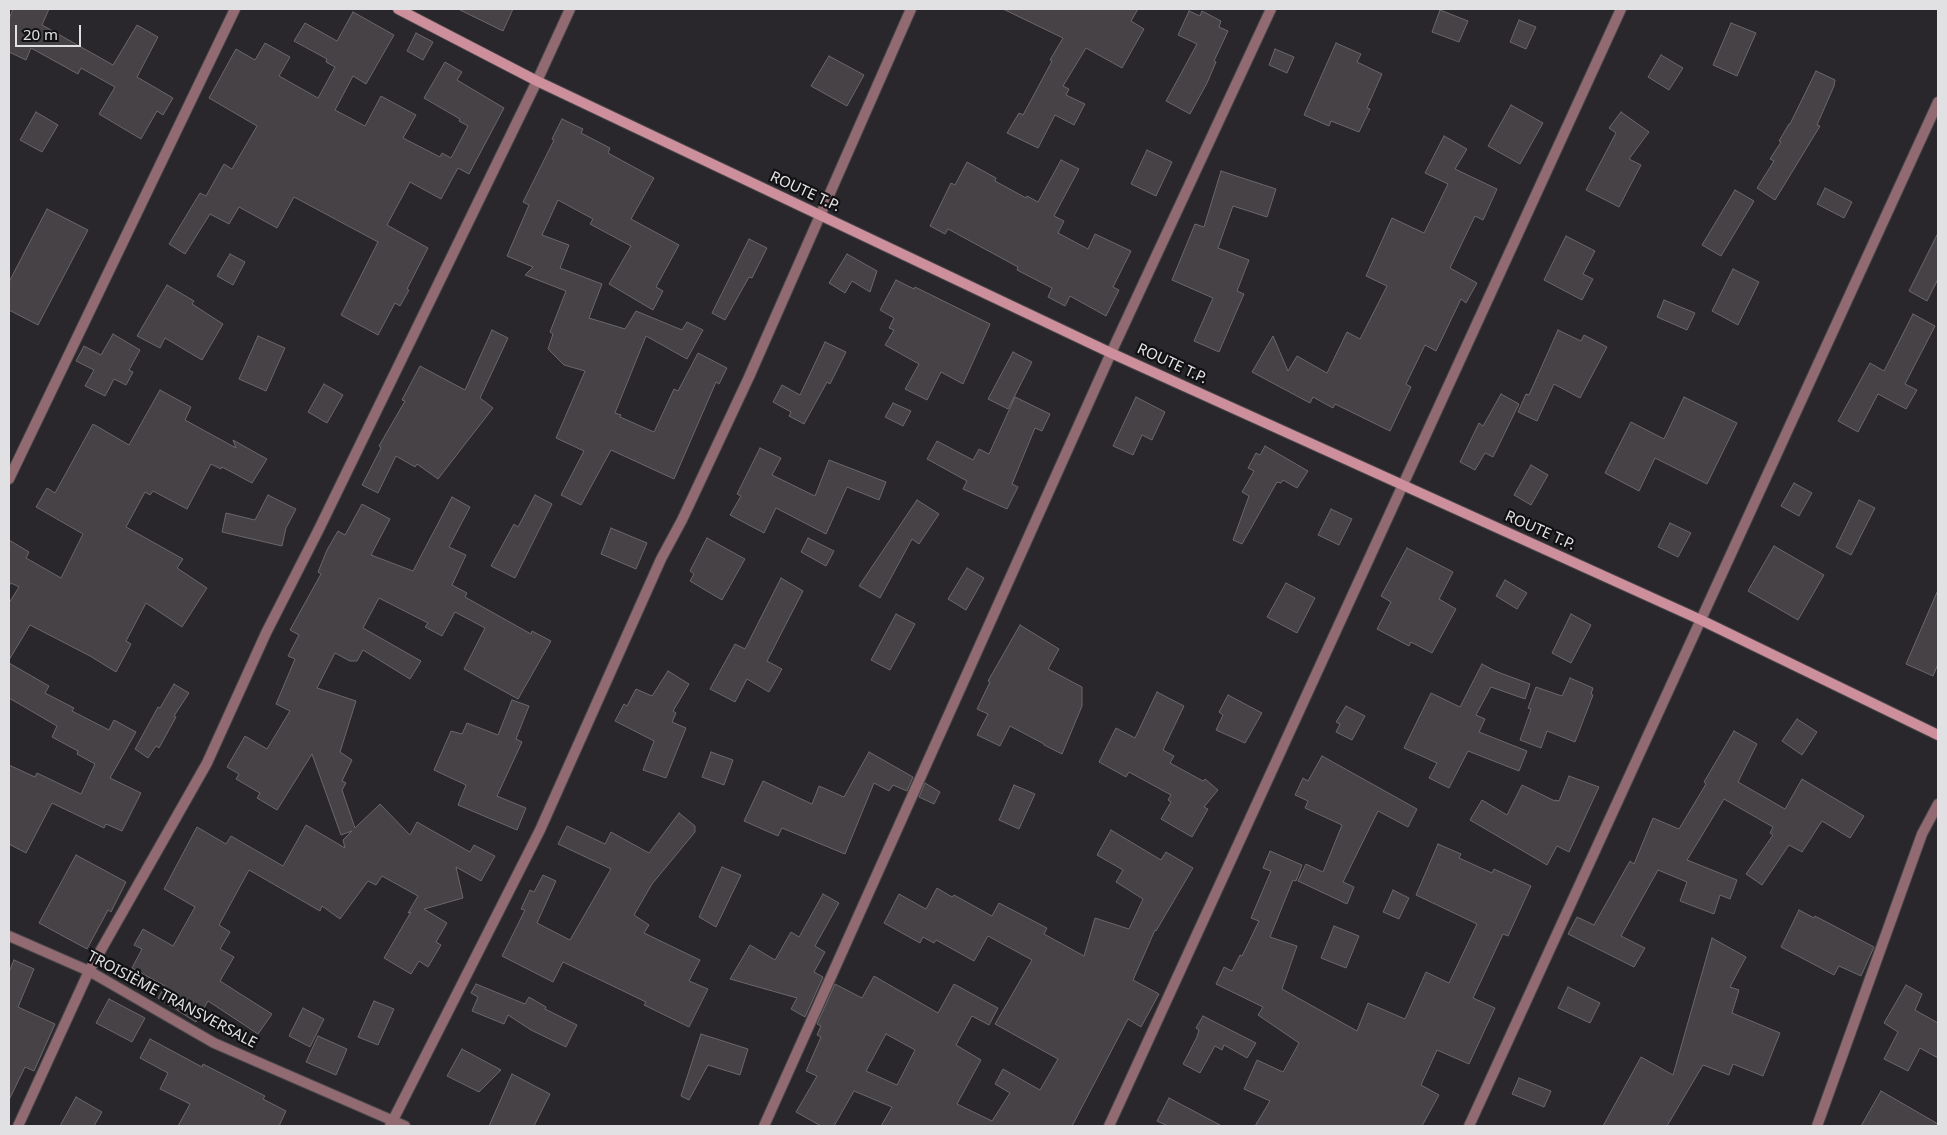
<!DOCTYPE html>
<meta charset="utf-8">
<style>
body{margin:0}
#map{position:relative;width:1947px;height:1135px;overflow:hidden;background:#29272b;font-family:"Noto Sans",sans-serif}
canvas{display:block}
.frame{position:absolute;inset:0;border:10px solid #e1e0e3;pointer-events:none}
.scale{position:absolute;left:15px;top:25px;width:66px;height:22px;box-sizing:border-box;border:2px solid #e1e0e3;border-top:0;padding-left:6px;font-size:15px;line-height:18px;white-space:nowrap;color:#e1e0e3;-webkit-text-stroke:4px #111012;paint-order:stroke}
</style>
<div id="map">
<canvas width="1947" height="1135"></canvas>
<div class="frame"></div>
<div class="scale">20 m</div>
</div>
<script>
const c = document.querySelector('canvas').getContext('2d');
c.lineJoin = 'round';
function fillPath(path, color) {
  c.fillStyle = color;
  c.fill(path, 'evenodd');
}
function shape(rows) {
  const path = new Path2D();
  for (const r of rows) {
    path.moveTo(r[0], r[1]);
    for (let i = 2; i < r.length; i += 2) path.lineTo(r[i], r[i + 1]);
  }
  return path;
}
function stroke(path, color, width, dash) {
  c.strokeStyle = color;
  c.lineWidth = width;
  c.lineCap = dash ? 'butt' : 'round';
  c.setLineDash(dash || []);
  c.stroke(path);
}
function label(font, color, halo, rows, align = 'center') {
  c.font = font + ' "Noto Sans",sans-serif';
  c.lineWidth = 4.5;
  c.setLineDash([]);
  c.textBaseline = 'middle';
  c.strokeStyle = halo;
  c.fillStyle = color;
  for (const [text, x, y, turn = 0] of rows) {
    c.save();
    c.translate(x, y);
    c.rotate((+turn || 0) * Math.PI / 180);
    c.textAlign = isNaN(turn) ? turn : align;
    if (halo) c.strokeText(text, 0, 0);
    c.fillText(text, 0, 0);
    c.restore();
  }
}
const building = shape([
 [13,9,49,9,42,25,113,65,137,25,158,37,137,77,173,98,163,115,157,111,141,139,99,114,115,87,81,68,78,74,31,48,26,60,9,52,9,19,13,9],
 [458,9,513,9,503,31,458,9],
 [1003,9,1138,9,1131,21,1144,29,1122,68,1086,48,1063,86,1069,89,1066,95,1085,104,1074,125,1055,115,1038,148,1007,133,1019,113,1023,115,1052,61,1050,60,1063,38,1003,9],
 [1440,10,1468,21,1459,42,1432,32,1440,10],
 [1189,11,1200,16,1202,11,1221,21,1219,27,1228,31,1214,61,1216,62,1207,83,1190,114,1166,101,1197,44,1178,35,1189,11],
 [353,12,394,35,366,84,353,76,335,110,365,126,381,96,416,115,403,138,440,157,442,153,451,158,468,126,459,121,460,119,424,98,445,62,462,72,457,80,504,108,469,174,458,168,441,199,410,182,387,225,428,248,407,289,409,290,400,306,395,303,378,335,341,315,378,242,294,197,277,228,239,207,229,224,210,214,185,254,169,244,200,193,206,196,224,164,232,169,257,126,209,98,236,49,255,60,265,43,290,57,279,76,318,98,335,67,326,62,327,59,294,41,305,23,337,41,353,12],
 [1519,20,1536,27,1526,49,1510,42,1519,20],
 [1731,23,1756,33,1737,76,1713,65,1731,23],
 [416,33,433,42,423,60,407,51,416,33],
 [1336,43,1361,54,1357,62,1382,74,1367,108,1370,109,1359,132,1331,121,1329,126,1304,115,1336,43],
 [1275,49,1294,57,1287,73,1269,65,1275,49],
 [1661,55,1683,68,1669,90,1648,77,1661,55],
 [829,56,864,75,847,106,811,86,829,56],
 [1816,71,1835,80,1834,86,1817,125,1820,126,1775,200,1757,188,1774,161,1770,159,1781,142,1779,141,1789,124,1790,124,1816,71],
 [1511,105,1543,123,1520,164,1488,146,1511,105],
 [36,112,58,125,42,152,20,140,36,112],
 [1621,112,1649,132,1629,159,1641,165,1619,207,1586,190,1616,133,1609,128,1621,112],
 [562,119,583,129,581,133,610,148,608,153,654,178,631,219,679,245,656,287,663,291,653,310,609,284,631,246,590,224,593,219,558,200,542,235,569,245,560,268,602,284,589,318,625,329,636,311,682,330,687,322,703,330,687,359,646,336,615,413,621,415,620,417,654,432,674,389,678,391,698,353,727,368,719,384,716,382,674,479,611,450,581,505,561,495,584,451,556,438,585,371,564,365,548,349,553,334,550,332,566,291,525,275,533,267,507,256,529,205,523,202,554,140,552,139,562,119],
 [1444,136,1467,149,1455,169,1497,189,1483,220,1475,216,1450,268,1477,283,1466,303,1461,299,1436,351,1425,345,1406,384,1411,387,1390,431,1335,404,1333,408,1313,397,1310,403,1252,372,1273,336,1288,371,1297,356,1327,373,1347,332,1360,339,1387,286,1366,276,1392,218,1424,233,1448,184,1425,173,1444,136],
 [1147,150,1172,162,1156,196,1131,184,1147,150],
 [1061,160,1079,169,1054,216,1064,221,1058,233,1088,249,1095,234,1131,251,1113,287,1119,290,1106,316,1070,296,1065,306,1048,297,1052,288,1017,270,1018,267,948,229,945,234,930,226,951,183,955,185,967,162,996,178,995,181,1026,198,1027,196,1038,202,1061,160],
 [1221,171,1276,189,1267,217,1233,206,1218,248,1249,260,1237,291,1244,294,1219,352,1194,341,1213,298,1172,280,1195,224,1204,227,1221,171],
 [1825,188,1852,202,1844,218,1817,204,1825,188],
 [1735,190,1754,201,1721,256,1702,245,1735,190],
 [47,209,88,230,38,325,9,310,9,282,47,209],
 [1938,233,1938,279,1927,301,1909,291,1938,233],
 [1566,236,1595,251,1583,274,1593,279,1582,300,1544,280,1566,236],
 [749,239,767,248,752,278,749,277,725,320,712,313,749,239],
 [230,254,245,262,233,285,217,276,230,254],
 [847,254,877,271,870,292,852,281,845,293,829,283,847,254],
 [1733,269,1759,282,1738,325,1712,311,1733,269],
 [896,280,914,289,915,287,990,324,963,384,941,372,927,400,905,389,919,364,885,345,894,330,889,328,894,318,880,310,896,280],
 [167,285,194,301,192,304,223,324,202,360,165,338,160,348,137,336,167,285],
 [1664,300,1695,313,1687,330,1657,317,1664,300],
 [1913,314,1935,326,1905,384,1917,390,1906,409,1878,394,1858,432,1838,421,1870,363,1884,371,1913,314],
 [492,330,508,338,480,398,493,408,438,479,417,464,415,467,396,456,378,493,362,485,381,448,379,446,405,401,402,400,420,366,465,390,492,330],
 [1558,330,1581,341,1584,335,1607,347,1580,398,1554,384,1537,421,1518,412,1526,394,1529,395,1558,330],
 [113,334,140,350,129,370,133,372,126,385,114,379,105,396,85,386,94,370,76,361,84,346,101,355,113,334],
 [258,336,285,348,266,391,239,379,258,336],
 [825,342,846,352,830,384,827,382,804,424,789,416,791,412,773,402,782,385,800,395,825,342],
 [1013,352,1032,362,1008,409,988,399,1013,352],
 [324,384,343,395,327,423,308,412,324,384],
 [160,390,191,407,185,420,236,448,233,440,267,459,252,483,222,467,221,469,211,464,187,509,153,491,150,495,145,492,126,527,183,559,177,568,207,588,182,627,146,603,126,641,131,644,116,672,90,656,30,625,9,660,9,603,19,587,11,583,9,586,9,540,29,552,26,558,61,578,83,534,36,507,47,488,55,493,93,424,129,445,160,390],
 [1501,394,1519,404,1493,457,1485,453,1475,470,1460,462,1479,423,1483,426,1501,394],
 [1015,397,1050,414,1042,431,1035,428,1012,484,1018,487,1007,509,963,489,967,481,927,459,937,441,973,460,979,449,989,454,1015,397],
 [1136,397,1165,412,1152,440,1142,435,1133,455,1113,446,1136,397],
 [1684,397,1737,423,1707,484,1655,458,1639,491,1605,473,1631,422,1664,439,1684,397],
 [893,403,911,411,903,426,885,417,893,403],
 [1265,446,1308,471,1297,488,1283,480,1281,483,1277,482,1242,544,1233,540,1249,496,1242,492,1254,471,1248,468,1256,453,1260,455,1265,446],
 [760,448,781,458,772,475,815,496,829,460,886,482,879,500,847,487,826,534,776,508,764,533,730,515,741,496,737,494,760,448],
 [1531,465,1548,475,1531,505,1514,495,1531,465],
 [1794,483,1812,493,1799,516,1781,506,1794,483],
 [268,495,296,509,286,528,282,546,222,532,226,513,255,520,268,495],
 [535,495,552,504,515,578,491,566,514,524,518,527,535,495],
 [452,497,470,507,449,547,466,555,452,585,467,593,465,597,531,634,532,631,551,641,518,699,464,669,485,628,455,612,442,636,425,627,428,623,379,598,363,628,421,661,410,679,363,650,357,661,350,661,335,653,317,688,356,701,340,752,352,760,342,781,346,783,342,790,355,828,380,804,410,835,417,822,470,852,474,845,495,856,481,881,456,867,463,898,424,909,447,923,436,942,441,945,428,967,419,961,411,974,384,958,411,912,408,913,418,896,382,876,376,885,368,881,340,919,322,906,320,911,249,870,219,925,230,932,220,949,234,957,220,981,272,1014,258,1034,208,1001,196,1022,158,998,165,986,132,968,142,949,134,945,143,929,173,946,195,907,164,889,197,827,226,844,231,836,283,866,306,825,345,848,343,840,352,831,341,835,312,754,277,810,257,798,260,793,236,779,239,774,227,767,245,736,267,749,290,711,276,704,295,659,288,656,299,635,290,630,321,574,318,572,327,550,338,531,345,535,362,504,390,519,371,555,413,571,452,497],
 [917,500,939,514,919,544,912,539,880,598,859,586,917,500],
 [1859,500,1875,508,1851,555,1836,547,1859,500],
 [1331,509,1352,519,1339,545,1318,535,1331,509],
 [1670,523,1691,533,1678,557,1658,547,1670,523],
 [611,528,647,543,636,569,601,554,611,528],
 [707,538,745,559,722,600,690,581,694,574,690,571,707,538],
 [808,538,834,551,826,566,801,552,808,538],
 [1774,546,1824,575,1798,620,1748,591,1774,546],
 [1407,548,1453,572,1439,599,1456,609,1432,653,1411,642,1409,646,1377,629,1391,602,1381,596,1407,548],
 [967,568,984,578,966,610,948,599,967,568],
 [781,578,803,591,767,661,782,669,769,692,747,679,735,702,710,689,735,644,745,649,781,578],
 [1505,580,1527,593,1517,609,1496,596,1505,580],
 [1286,583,1315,598,1297,633,1267,617,1286,583],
 [1938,590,1938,664,1933,676,1906,664,1938,590],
 [896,614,915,624,890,670,871,660,896,614],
 [1571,614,1591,625,1571,663,1552,653,1571,614],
 [1020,625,1059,649,1048,669,1082,687,1082,706,1062,754,1044,745,1044,744,1010,726,1000,746,977,735,988,714,977,709,990,682,988,681,1020,625],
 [9,663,49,686,45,693,74,708,72,711,109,730,114,720,136,732,110,778,141,793,122,831,106,824,104,828,52,803,26,853,9,844,9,765,35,777,37,773,81,794,95,764,77,754,78,751,52,737,57,726,9,698,9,663],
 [1482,664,1495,671,1530,684,1525,699,1491,687,1476,715,1485,719,1479,732,1527,751,1519,771,1468,751,1449,788,1429,778,1437,763,1404,748,1431,693,1460,707,1482,664],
 [668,671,689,684,673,711,676,713,672,722,686,728,666,778,643,770,654,741,615,721,624,704,627,706,636,689,652,696,668,671],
 [1570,678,1593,688,1591,694,1593,695,1575,742,1547,731,1541,748,1520,740,1531,709,1528,708,1536,687,1562,696,1570,678],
 [174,684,189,693,174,716,176,717,159,748,156,746,148,758,135,749,158,707,160,708,174,684],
 [1157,692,1184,706,1163,750,1174,756,1170,763,1203,781,1205,779,1218,790,1204,807,1208,809,1192,837,1161,819,1171,802,1168,800,1171,795,1129,772,1126,777,1099,762,1116,728,1135,738,1157,692],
 [1228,695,1262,713,1245,743,1216,730,1223,715,1219,712,1228,695],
 [512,700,529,706,516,739,522,742,497,796,526,808,517,830,458,805,466,785,434,770,451,731,462,734,467,723,498,735,512,700],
 [1346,706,1365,716,1352,740,1336,732,1340,724,1336,722,1346,706],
 [1797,719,1817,732,1802,755,1782,741,1797,719],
 [1734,731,1757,744,1738,782,1785,809,1802,779,1864,816,1850,838,1822,821,1802,852,1789,845,1762,885,1746,874,1773,835,1770,833,1773,827,1724,799,1687,860,1737,880,1730,899,1720,895,1714,914,1680,901,1687,882,1658,870,1621,936,1645,948,1634,967,1568,934,1577,917,1594,925,1630,861,1634,864,1653,818,1679,829,1706,784,1704,782,1734,731],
 [711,752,733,760,724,785,702,777,711,752],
 [869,752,913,777,907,791,893,785,889,791,874,783,845,854,782,828,778,836,744,821,763,781,812,804,819,786,844,797,869,752],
 [1322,756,1417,809,1408,827,1378,811,1343,882,1354,887,1347,904,1298,881,1306,864,1323,872,1342,825,1305,808,1308,801,1295,795,1303,778,1308,781,1322,756],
 [1569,776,1599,787,1569,852,1557,846,1547,865,1470,820,1482,800,1507,815,1522,785,1555,801,1555,800,1559,801,1569,776],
 [925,783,940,792,934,804,919,797,925,783],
 [1014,785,1035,794,1019,829,999,820,1014,785],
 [679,813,695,826,695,832,652,884,634,915,649,925,644,933,700,960,689,981,708,989,689,1027,644,1005,646,1002,563,962,553,982,502,956,525,910,521,909,530,890,534,892,543,875,556,881,537,923,570,940,611,869,558,844,567,826,605,844,611,832,649,853,679,813],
 [1111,830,1161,860,1166,852,1193,868,1156,931,1155,930,1133,980,1159,994,1141,1027,1128,1019,1072,1126,881,1126,892,1107,854,1091,834,1126,821,1126,796,1112,817,1076,806,1071,821,1037,817,1035,821,1026,817,1024,835,984,862,998,874,976,938,1013,954,984,998,1008,989,1025,972,1016,956,1045,981,1060,957,1104,992,1121,1010,1093,995,1084,1003,1069,1040,1090,1058,1059,995,1024,1032,960,988,936,974,961,936,940,934,943,923,937,920,943,884,923,899,894,926,909,937,888,952,897,954,895,992,916,999,903,1047,928,1044,934,1084,956,1095,918,1129,929,1143,899,1116,882,1123,870,1097,855,1111,830],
 [886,1034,915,1050,897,1085,866,1071,886,1034],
 [1438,844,1461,854,1459,858,1492,873,1494,869,1531,886,1508,936,1503,934,1473,998,1495,1008,1469,1064,1437,1050,1421,1085,1439,1095,1422,1126,1255,1126,1270,1101,1244,1089,1257,1060,1283,1072,1299,1043,1258,1015,1263,1007,1216,984,1224,967,1232,971,1240,955,1242,956,1259,921,1251,918,1271,871,1263,868,1270,851,1302,865,1296,881,1293,880,1270,937,1297,946,1282,989,1357,1031,1368,1003,1405,1019,1426,972,1449,983,1477,924,1416,895,1438,844],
 [76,855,126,882,111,912,108,910,87,949,39,923,76,855],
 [722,867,741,875,716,927,699,917,722,867],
 [1393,890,1409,898,1399,919,1383,912,1393,890],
 [823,894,839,903,815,946,825,952,814,972,823,977,805,1017,791,1009,797,998,730,979,750,945,775,960,791,932,799,937,823,894],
 [1799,910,1814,918,1815,916,1874,947,1861,976,1839,966,1834,975,1781,947,1799,910],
 [1334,926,1359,936,1346,968,1321,958,1334,926],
 [1712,938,1746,957,1730,987,1739,990,1732,1013,1780,1033,1763,1076,1733,1064,1729,1075,1703,1065,1667,1126,1603,1126,1641,1057,1673,1075,1712,938],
 [14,960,34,969,18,1007,55,1024,34,1071,25,1067,9,1100,9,972,14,960],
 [476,984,525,1004,529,997,546,1007,545,1009,577,1025,566,1047,531,1030,508,1015,504,1024,472,1011,478,997,471,993,476,984],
 [1906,985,1922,994,1915,1010,1938,1023,1938,1058,1920,1048,1908,1071,1884,1059,1898,1032,1884,1023,1906,985],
 [1568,987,1600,1003,1590,1023,1558,1008,1568,987],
 [109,999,145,1018,132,1042,96,1023,109,999],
 [374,1001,394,1009,378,1045,358,1037,374,1001],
 [303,1008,324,1019,310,1047,289,1036,303,1008],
 [1203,1016,1256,1043,1247,1058,1224,1045,1222,1050,1215,1046,1200,1073,1183,1064,1197,1037,1199,1030,1196,1028,1203,1016],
 [701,1034,748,1049,740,1075,708,1065,689,1100,681,1096,701,1034],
 [318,1036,347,1049,336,1075,306,1062,318,1036],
 [150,1039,202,1067,203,1064,265,1096,263,1099,286,1111,279,1126,178,1126,190,1104,160,1089,168,1073,140,1058,150,1039],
 [462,1049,501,1070,479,1092,447,1076,462,1049],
 [512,1074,550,1094,534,1126,489,1126,512,1074],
 [1519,1078,1551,1091,1544,1107,1512,1094,1519,1078],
 [1881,1091,1938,1124,1938,1126,1861,1126,1881,1091],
 [76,1097,102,1112,94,1126,60,1126,76,1097],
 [1169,1098,1222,1126,1168,1126,1157,1121,1169,1098]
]);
fillPath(building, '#464246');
stroke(building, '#6b676b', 1);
const street = shape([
 [9,479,235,9],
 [9,936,89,971,214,1043,405,1126],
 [18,1126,89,971,207,763,266,633,319,529,537,81,570,9],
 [390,1126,540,830,661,559,682,520,749,377,911,9],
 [764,1126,1111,353,1271,9],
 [1109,1126,1621,9],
 [1469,1126,1938,102],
 [1817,1126,1922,834,1938,804]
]);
const secondary = shape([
 [398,9,537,81,1111,353,1701,620,1938,735]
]);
stroke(street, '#464548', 12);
stroke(secondary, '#464548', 12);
stroke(street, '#916a72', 10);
stroke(secondary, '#cd8f9c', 10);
label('15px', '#e1e0e3', '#111012', [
 ["ROUTE T.P.",805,192,25],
 ["ROUTE T.P.",1172,364,25],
 ["ROUTE T.P.",1540,531,24],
 ["TROISIÈME TRANSVERSALE",172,1000,28]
]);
</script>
